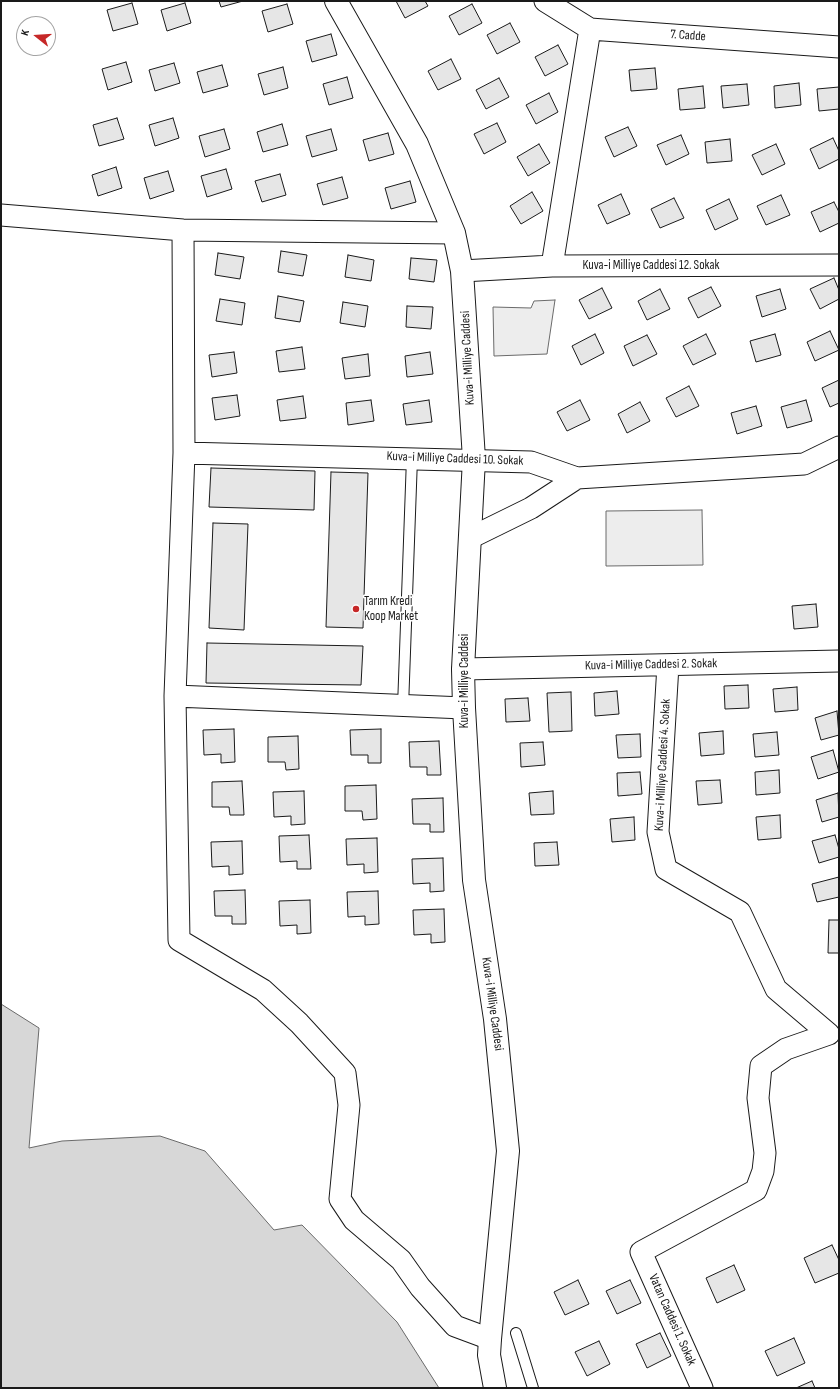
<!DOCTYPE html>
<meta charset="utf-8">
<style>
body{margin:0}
#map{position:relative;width:840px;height:1389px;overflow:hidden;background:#fff;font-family:"Sofia Sans Condensed",sans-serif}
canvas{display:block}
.frame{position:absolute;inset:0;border:2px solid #1a1a1a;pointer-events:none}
.north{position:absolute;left:16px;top:16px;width:40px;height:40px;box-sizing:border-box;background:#fff;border:1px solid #a3a3a3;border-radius:50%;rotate:287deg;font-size:11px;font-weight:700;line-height:16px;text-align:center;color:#1a1a1a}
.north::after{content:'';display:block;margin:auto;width:14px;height:18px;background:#c62828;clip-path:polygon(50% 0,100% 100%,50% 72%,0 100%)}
</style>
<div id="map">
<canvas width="840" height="1389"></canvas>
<div class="frame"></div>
<div class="north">K</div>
</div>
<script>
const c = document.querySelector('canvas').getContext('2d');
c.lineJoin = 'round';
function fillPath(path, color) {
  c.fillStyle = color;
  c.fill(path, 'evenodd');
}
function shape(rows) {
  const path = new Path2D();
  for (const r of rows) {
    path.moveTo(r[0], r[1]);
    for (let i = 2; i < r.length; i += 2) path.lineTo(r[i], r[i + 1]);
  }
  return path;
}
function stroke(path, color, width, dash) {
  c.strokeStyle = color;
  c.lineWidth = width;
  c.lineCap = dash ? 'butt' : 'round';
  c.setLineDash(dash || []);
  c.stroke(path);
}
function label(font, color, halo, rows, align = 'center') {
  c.font = font + ' "Sofia Sans Condensed",sans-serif';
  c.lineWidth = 3;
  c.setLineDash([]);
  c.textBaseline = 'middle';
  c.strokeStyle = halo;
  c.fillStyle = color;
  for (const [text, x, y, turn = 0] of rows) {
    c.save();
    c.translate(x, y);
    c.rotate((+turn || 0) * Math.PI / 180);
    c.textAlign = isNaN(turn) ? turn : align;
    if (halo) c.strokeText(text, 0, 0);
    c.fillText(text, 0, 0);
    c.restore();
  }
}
const built = shape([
 [555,300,547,354,494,356,493,307,531,308,534,301,555,300],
 [702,510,703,565,606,566,606,511,702,510]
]);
fillPath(built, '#ededed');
stroke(built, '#6a6a6a', 1);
const water = shape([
 [1,1004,39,1028,29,1148,62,1141,160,1136,205,1151,274,1230,302,1225,397,1322,439,1388,1,1388,1,1004]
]);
fillPath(water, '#d7d7d7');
stroke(water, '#6a6a6a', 1);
const building = shape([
 [219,1,243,1,221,7,219,1],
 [396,1,425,1,428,6,405,18,396,1],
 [132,3,138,24,113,31,107,10,132,3],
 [185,3,191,23,167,31,161,10,185,3],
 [287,4,293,24,268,32,262,11,287,4],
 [472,4,482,23,459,35,449,16,472,4],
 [510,23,520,42,497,54,487,35,510,23],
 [331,34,337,55,312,62,306,41,331,34],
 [558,45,568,64,545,76,535,57,558,45],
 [451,59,461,79,438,90,428,71,451,59],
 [126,62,132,82,108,90,102,69,126,62],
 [174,63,180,83,155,91,149,70,174,63],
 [222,65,228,86,203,93,197,72,222,65],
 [283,67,288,88,264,95,258,74,283,67],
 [655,68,657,89,631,91,629,70,655,68],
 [347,77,353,98,329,105,323,84,347,77],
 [499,78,509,97,486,109,476,90,499,78],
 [799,83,801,105,775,108,774,86,799,83],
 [747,84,749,105,723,108,721,86,747,84],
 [703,86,705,108,680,110,678,89,703,86],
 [839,87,839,109,819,111,817,89,839,87],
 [549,93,558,112,536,124,526,105,549,93],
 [117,118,124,139,99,146,93,125,117,118],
 [173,118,179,138,155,146,149,125,173,118],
 [497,123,506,142,484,154,474,134,497,123],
 [282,124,288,145,263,152,257,132,282,124],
 [628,127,637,146,614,157,605,137,628,127],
 [224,129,230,149,205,157,199,136,224,129],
 [331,129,337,150,312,157,306,136,331,129],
 [388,133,394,154,369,161,363,140,388,133],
 [681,135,689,154,666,165,657,145,681,135],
 [833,138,839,151,839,159,819,169,810,149,833,138],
 [730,139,732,161,707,163,705,142,730,139],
 [539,144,550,163,528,176,517,157,539,144],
 [776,144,785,164,762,175,752,155,776,144],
 [116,167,122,188,98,196,92,175,116,167],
 [226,169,232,189,207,197,201,176,226,169],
 [168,171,174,191,150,199,144,178,168,171],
 [280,174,286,195,262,202,255,181,280,174],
 [342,177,348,198,323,205,317,184,342,177],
 [410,181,416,202,391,209,385,188,410,181],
 [532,192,543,211,521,224,510,206,532,192],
 [621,194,630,214,607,224,598,205,621,194],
 [781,195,790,215,766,225,757,206,781,195],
 [674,198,684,218,660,228,651,209,674,198],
 [729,199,738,219,715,230,706,210,729,199],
 [834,202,839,212,839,223,820,232,811,212,834,202],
 [281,251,307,255,303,276,278,272,281,251],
 [218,253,244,257,240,279,215,275,218,253],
 [348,255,374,260,371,281,345,277,348,255],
 [411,258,437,260,434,282,409,279,411,258],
 [834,278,839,290,839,299,820,309,810,289,834,278],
 [711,287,721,306,698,318,688,298,711,287],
 [602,288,612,308,589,319,579,300,602,288],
 [660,289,670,309,647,320,638,301,660,289],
 [780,289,786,309,762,317,756,296,780,289],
 [278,296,304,301,300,322,275,318,278,296],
 [220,299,245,303,242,325,216,321,220,299],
 [343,302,368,306,365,327,340,323,343,302],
 [407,306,433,307,431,329,406,327,407,306],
 [830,331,839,350,815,361,807,342,830,331],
 [595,334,604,353,581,365,572,346,595,334],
 [706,334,716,354,693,365,683,346,706,334],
 [775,334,781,355,756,362,750,341,775,334],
 [647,335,657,354,633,366,624,346,647,335],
 [302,347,305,369,279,372,276,351,302,347],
 [234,352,237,373,212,377,209,355,234,352],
 [430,352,433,374,407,377,405,356,430,352],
 [368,354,370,376,345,379,342,358,368,354],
 [839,380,839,403,830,407,822,388,839,380],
 [689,386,699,406,676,417,666,398,689,386],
 [237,395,240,416,215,420,212,398,237,395],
 [303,396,306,418,280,421,277,400,303,396],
 [371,400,374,421,348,425,346,403,371,400],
 [429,400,432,422,406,425,403,404,429,400],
 [580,400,590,420,567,431,557,412,580,400],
 [806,400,812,421,787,428,781,407,806,400],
 [640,402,650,421,627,433,618,414,640,402],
 [756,406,762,426,737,434,731,413,756,406],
 [211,468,315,471,314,510,209,507,211,468],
 [331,472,368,473,363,628,326,627,331,472],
 [213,523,248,524,244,630,209,628,213,523],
 [816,604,818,627,794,629,792,606,816,604],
 [207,643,363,646,361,685,206,683,207,643],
 [748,685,749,708,725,709,724,686,748,685],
 [797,687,798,710,775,712,773,689,797,687],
 [617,691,619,714,595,716,594,693,617,691],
 [571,692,572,731,549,732,547,693,571,692],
 [528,698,530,721,506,722,505,699,528,698],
 [837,711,839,735,821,740,815,718,837,711],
 [234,729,235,762,221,763,221,754,204,755,203,730,234,729],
 [381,729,381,763,368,763,368,755,351,755,350,730,381,729],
 [723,731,724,754,701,756,699,733,723,731],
 [777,732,779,755,755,757,753,734,777,732],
 [640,734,641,757,618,758,616,735,640,734],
 [298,736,299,769,286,770,285,762,268,762,268,737,298,736],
 [439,741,441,775,427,775,427,767,410,767,409,742,439,741],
 [543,742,545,765,521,767,520,743,543,742],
 [833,750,839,772,818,779,811,757,833,750],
 [779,770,780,793,756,795,755,772,779,770],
 [640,772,642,794,618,796,617,773,640,772],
 [720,780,722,803,698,805,696,781,720,780],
 [242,781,244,815,230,815,229,807,212,807,212,782,242,781],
 [376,785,377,819,363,820,362,811,345,811,345,786,376,785],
 [304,791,305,824,291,825,291,816,274,817,273,792,304,791],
 [553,791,554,814,531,815,529,793,553,791],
 [838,793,839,817,822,822,816,800,838,793],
 [443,798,444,832,430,832,430,824,413,824,412,799,443,798],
 [780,815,781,838,758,840,756,817,780,815],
 [634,817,635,840,612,842,610,819,634,817],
 [309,835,311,869,297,869,297,861,280,862,279,836,309,835],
 [835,835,839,849,839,857,819,863,812,841,835,835],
 [377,838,378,872,364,873,364,864,347,865,346,839,377,838],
 [242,841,243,874,229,875,229,866,212,867,211,842,242,841],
 [557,842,559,865,535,866,534,843,557,842],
 [443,858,444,891,430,892,430,883,413,884,412,859,443,858],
 [839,877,839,897,817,902,812,884,839,877],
 [245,890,246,924,232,924,232,916,215,916,214,891,245,890],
 [378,891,379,924,365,925,365,916,348,917,347,892,378,891],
 [310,900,311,933,297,934,297,925,280,926,279,901,310,900],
 [444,909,445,942,431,943,431,934,414,935,413,910,444,909],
 [829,920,839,920,839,953,828,953,829,920],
 [832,1245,839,1260,839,1273,815,1283,804,1258,832,1245],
 [734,1265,745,1290,717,1303,706,1278,734,1265],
 [578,1280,589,1304,565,1315,554,1292,578,1280],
 [630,1280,641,1303,617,1314,606,1291,630,1280],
 [660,1333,671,1356,647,1368,636,1344,660,1333],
 [794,1338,805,1363,777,1376,765,1351,794,1338],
 [599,1341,610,1364,587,1376,575,1352,599,1341],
 [812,1381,815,1388,796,1388,812,1381]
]);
fillPath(building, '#e6e6e6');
stroke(building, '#1a1a1a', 1);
const lane = shape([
 [403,707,412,458],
 [516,1333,533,1388]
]);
const street = shape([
 [545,1,590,29,839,47],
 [1,215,183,230,454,233],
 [183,230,184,453,175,696,464,708],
 [552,266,590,29],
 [462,271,552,266,839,265],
 [184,453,531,462,577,478,804,464,839,447],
 [470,538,531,508,577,478],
 [668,665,658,832,666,869,740,912,776,989,829,1034,786,1049,761,1066,758,1098,765,1153,763,1171,756,1190,641,1252,702,1388],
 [463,669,839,661],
 [175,696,179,940,263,990,299,1023,345,1073,349,1105,340,1199,354,1220,401,1260,420,1287,455,1326,490,1339]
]);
const primary = shape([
 [336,1,417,144,454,233,462,271,474,459,463,669,464,708,474,880,495,1019,508,1151,490,1339,489,1355,495,1388]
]);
stroke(lane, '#1a1a1a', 12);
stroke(street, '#1a1a1a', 23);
stroke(primary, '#1a1a1a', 24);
stroke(lane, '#fff', 10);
stroke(street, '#fff', 21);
stroke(primary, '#fff', 22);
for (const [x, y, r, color] of [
 [356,609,4,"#c62828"]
]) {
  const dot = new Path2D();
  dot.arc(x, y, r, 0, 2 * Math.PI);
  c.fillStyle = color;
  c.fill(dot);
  stroke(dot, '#fff', 1.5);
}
label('13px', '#1a1a1a', '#fff', [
 ["7. Cadde",688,36,4],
 ["Kuva-i Milliye Caddesi 12. Sokak",651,266],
 ["Kuva-i Milliye Caddesi",468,358,-93],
 ["Kuva-i Milliye Caddesi 10. Sokak",455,459,2],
 ["Kuva-i Milliye Caddesi 2. Sokak",651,665,-1],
 ["Kuva-i Milliye Caddesi",465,681,-90],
 ["Kuva-i Milliye Caddesi 4. Sokak",663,765,-87],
 ["Kuva-i Milliye Caddesi",492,1004,82],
 ["Vatan Caddesi 1. Sokak",672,1320,66]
]);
label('13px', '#1a1a1a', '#fff', [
 ["Tarım Kredi",364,602],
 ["Koop Market",364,617]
], 'left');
</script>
